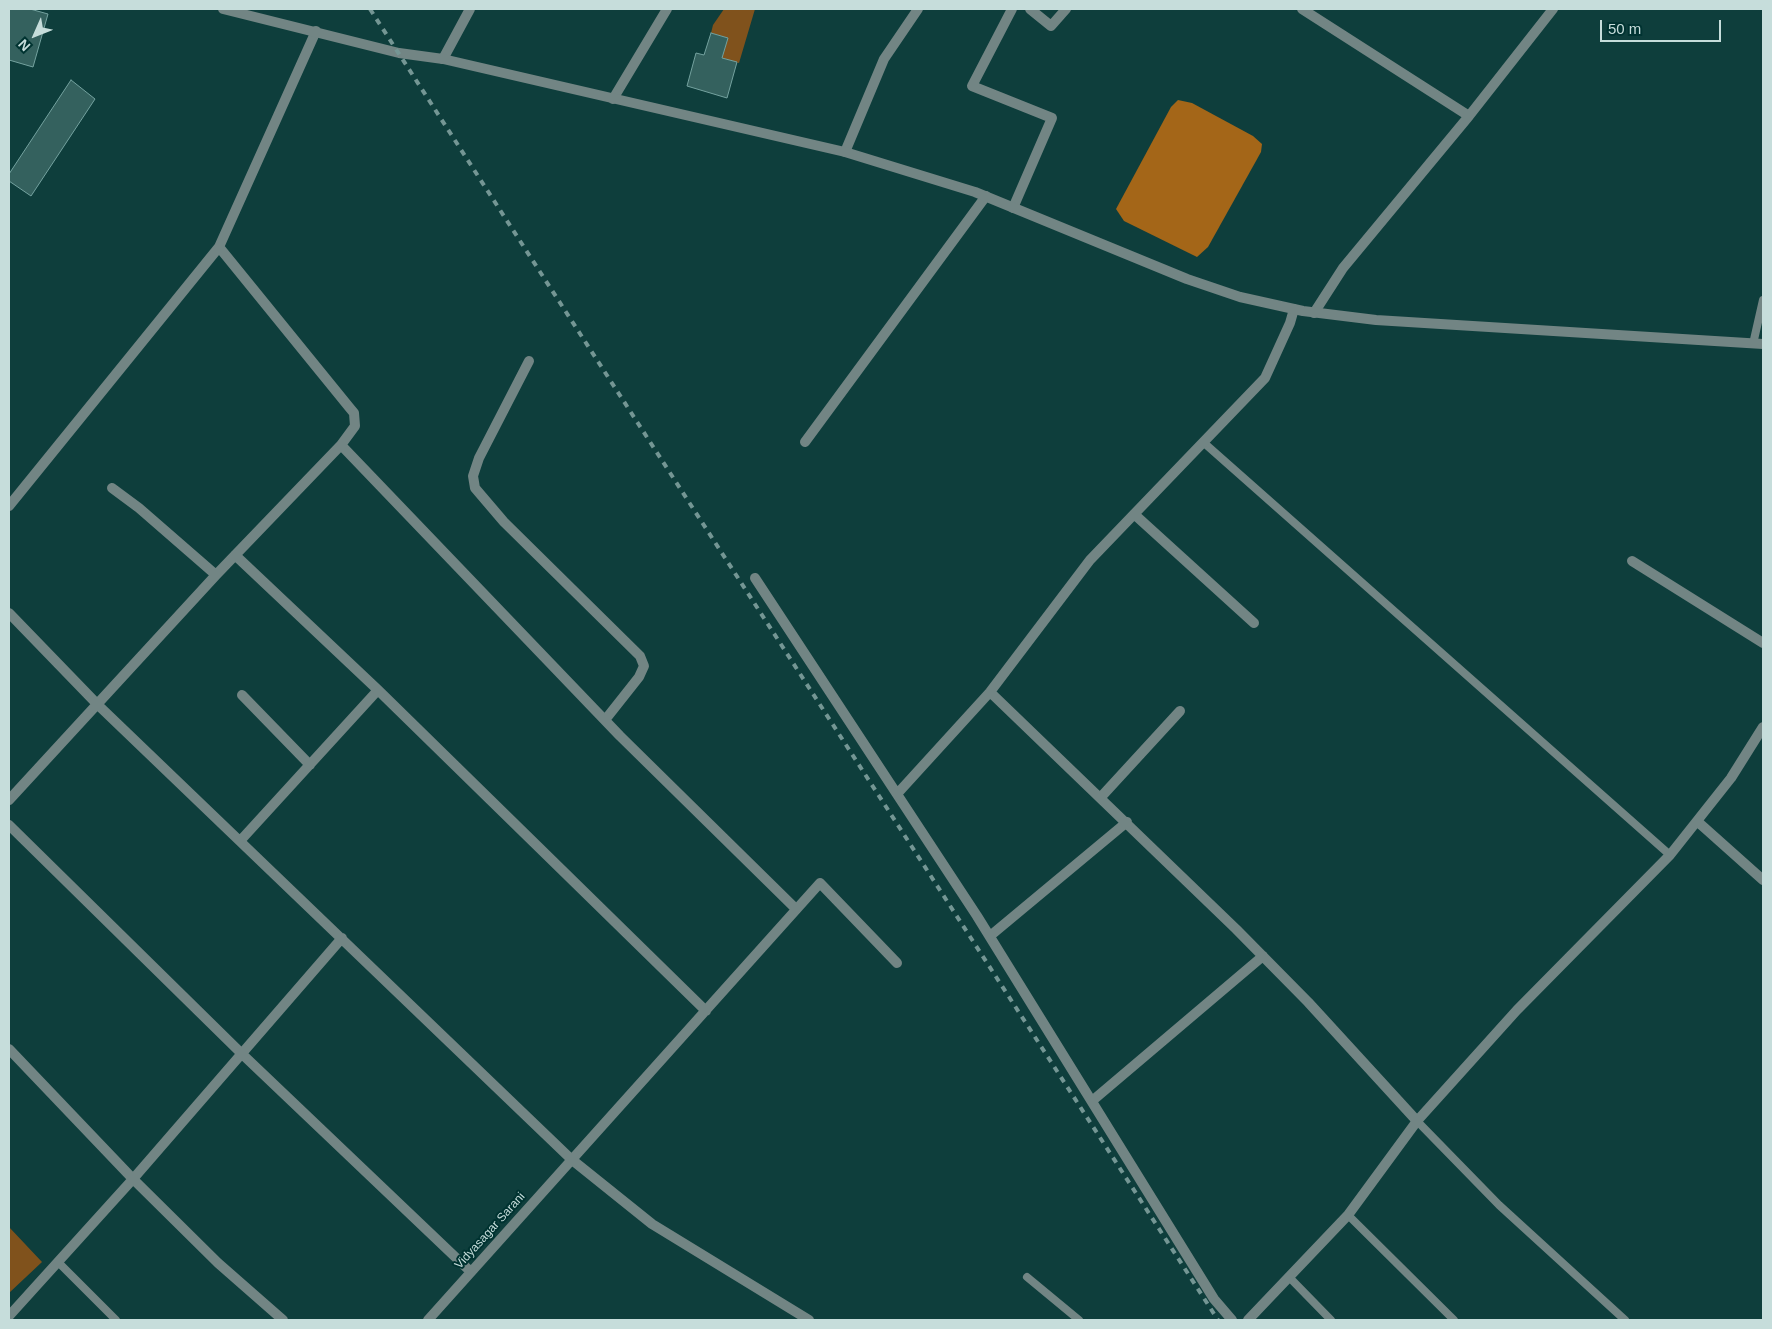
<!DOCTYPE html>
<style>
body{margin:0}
#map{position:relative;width:1772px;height:1329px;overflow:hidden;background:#0e3e3c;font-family:Helvetica,sans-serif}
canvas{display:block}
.frame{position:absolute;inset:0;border:10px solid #c6dddb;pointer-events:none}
.north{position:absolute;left:10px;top:10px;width:50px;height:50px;-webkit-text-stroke:4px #003331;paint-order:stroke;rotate:226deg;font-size:14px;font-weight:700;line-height:20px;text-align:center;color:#c6dddb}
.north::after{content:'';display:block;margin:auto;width:18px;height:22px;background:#c6dddb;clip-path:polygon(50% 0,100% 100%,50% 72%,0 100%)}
.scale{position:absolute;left:1600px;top:20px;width:121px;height:22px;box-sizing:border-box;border:2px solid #c6dddb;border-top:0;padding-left:6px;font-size:15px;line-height:18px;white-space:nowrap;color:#c6dddb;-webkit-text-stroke:4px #003331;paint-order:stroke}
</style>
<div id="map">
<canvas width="1772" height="1329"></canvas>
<div class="frame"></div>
<div class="north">N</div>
<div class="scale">50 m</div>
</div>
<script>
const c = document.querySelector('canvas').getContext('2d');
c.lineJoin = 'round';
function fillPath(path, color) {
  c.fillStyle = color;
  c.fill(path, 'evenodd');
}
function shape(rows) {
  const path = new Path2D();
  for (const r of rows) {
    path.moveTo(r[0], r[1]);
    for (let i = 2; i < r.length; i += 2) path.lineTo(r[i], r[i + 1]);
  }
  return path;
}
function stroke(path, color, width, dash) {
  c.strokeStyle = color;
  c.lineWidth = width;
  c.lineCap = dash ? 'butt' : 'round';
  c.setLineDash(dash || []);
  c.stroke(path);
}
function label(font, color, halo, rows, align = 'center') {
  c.font = font + ' Helvetica,sans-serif';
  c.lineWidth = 4;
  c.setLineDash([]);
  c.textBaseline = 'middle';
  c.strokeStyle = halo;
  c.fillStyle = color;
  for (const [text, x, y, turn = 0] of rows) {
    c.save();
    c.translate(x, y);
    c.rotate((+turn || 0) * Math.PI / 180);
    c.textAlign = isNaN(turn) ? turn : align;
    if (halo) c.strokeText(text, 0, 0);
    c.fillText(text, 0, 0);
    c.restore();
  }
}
fillPath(shape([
 [724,9,755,9,739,63,722,58,728,38,711,33,713,25],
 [9,1227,42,1262,9,1293]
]), '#80521c');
fillPath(shape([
 [1178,100,1192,103,1253,136,1262,144,1261,152,1208,247,1197,257,1124,221,1116,209,1171,107]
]), '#a46618');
const building = shape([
 [9,9,30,9,48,14,33,67,9,60,9,9],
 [711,33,728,38,722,58,737,62,727,98,687,86,696,53,704,55,711,33],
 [71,80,95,99,31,196,9,181,9,174,71,80]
]);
fillPath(building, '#34615e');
stroke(building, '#74a29f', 1);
stroke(shape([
 [1753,344,1763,300],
 [1203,442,1670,855],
 [1417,1121,1499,1205,1625,1320],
 [1348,1215,1454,1320],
 [58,1262,116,1320],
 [1027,1277,1079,1320],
 [1289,1277,1331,1320]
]), '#728584', 8);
stroke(shape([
 [1012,9,972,86,1052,118,1013,208],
 [1030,9,1051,26,1066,9],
 [1302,9,1469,116],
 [443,59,470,9],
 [613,99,667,9],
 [845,152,884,59,918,9],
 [1314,313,1343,268,1469,116,1553,9],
 [529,361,479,458,473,476,475,488,504,522,640,656,644,666,639,677,605,720],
 [805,442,986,196],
 [341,445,620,736,796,909],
 [112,488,139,508,216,575],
 [9,506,219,247,316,31],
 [1134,514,1254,623],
 [235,555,378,690,706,1011],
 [1632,561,1763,643],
 [755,578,977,916,1214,1299,1232,1320],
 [9,613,98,705,571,1159,652,1224,809,1320],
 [990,692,1236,929,1308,1002,1417,1121],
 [242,695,310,765],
 [897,794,990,692,1090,560,1265,378,1290,323,1294,309],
 [1101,797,1180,711],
 [9,800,216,575,341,445,355,426,354,413,349,407,219,247],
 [1698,822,1763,880],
 [9,825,241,1053,471,1272],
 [240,841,378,690],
 [990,936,1127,822],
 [9,1049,133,1179,218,1263,283,1320],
 [1092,1101,1263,956],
 [9,1316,133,1179,342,938],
 [428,1320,820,883,897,963],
 [1248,1320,1348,1215,1417,1121,1517,1010,1670,855,1731,778,1763,727]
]), '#728584', 10);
stroke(shape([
 [223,9,399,53,443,59,845,152,975,192,1187,279,1240,297,1303,311,1376,320,1763,344]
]), '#728584', 10);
stroke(shape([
 [370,9,1218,1320]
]), '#749694', 4, [6, 6]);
label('12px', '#c6dddb', '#003331', [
 ["Vidyasagar Sarani",490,1231,-48]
]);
</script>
